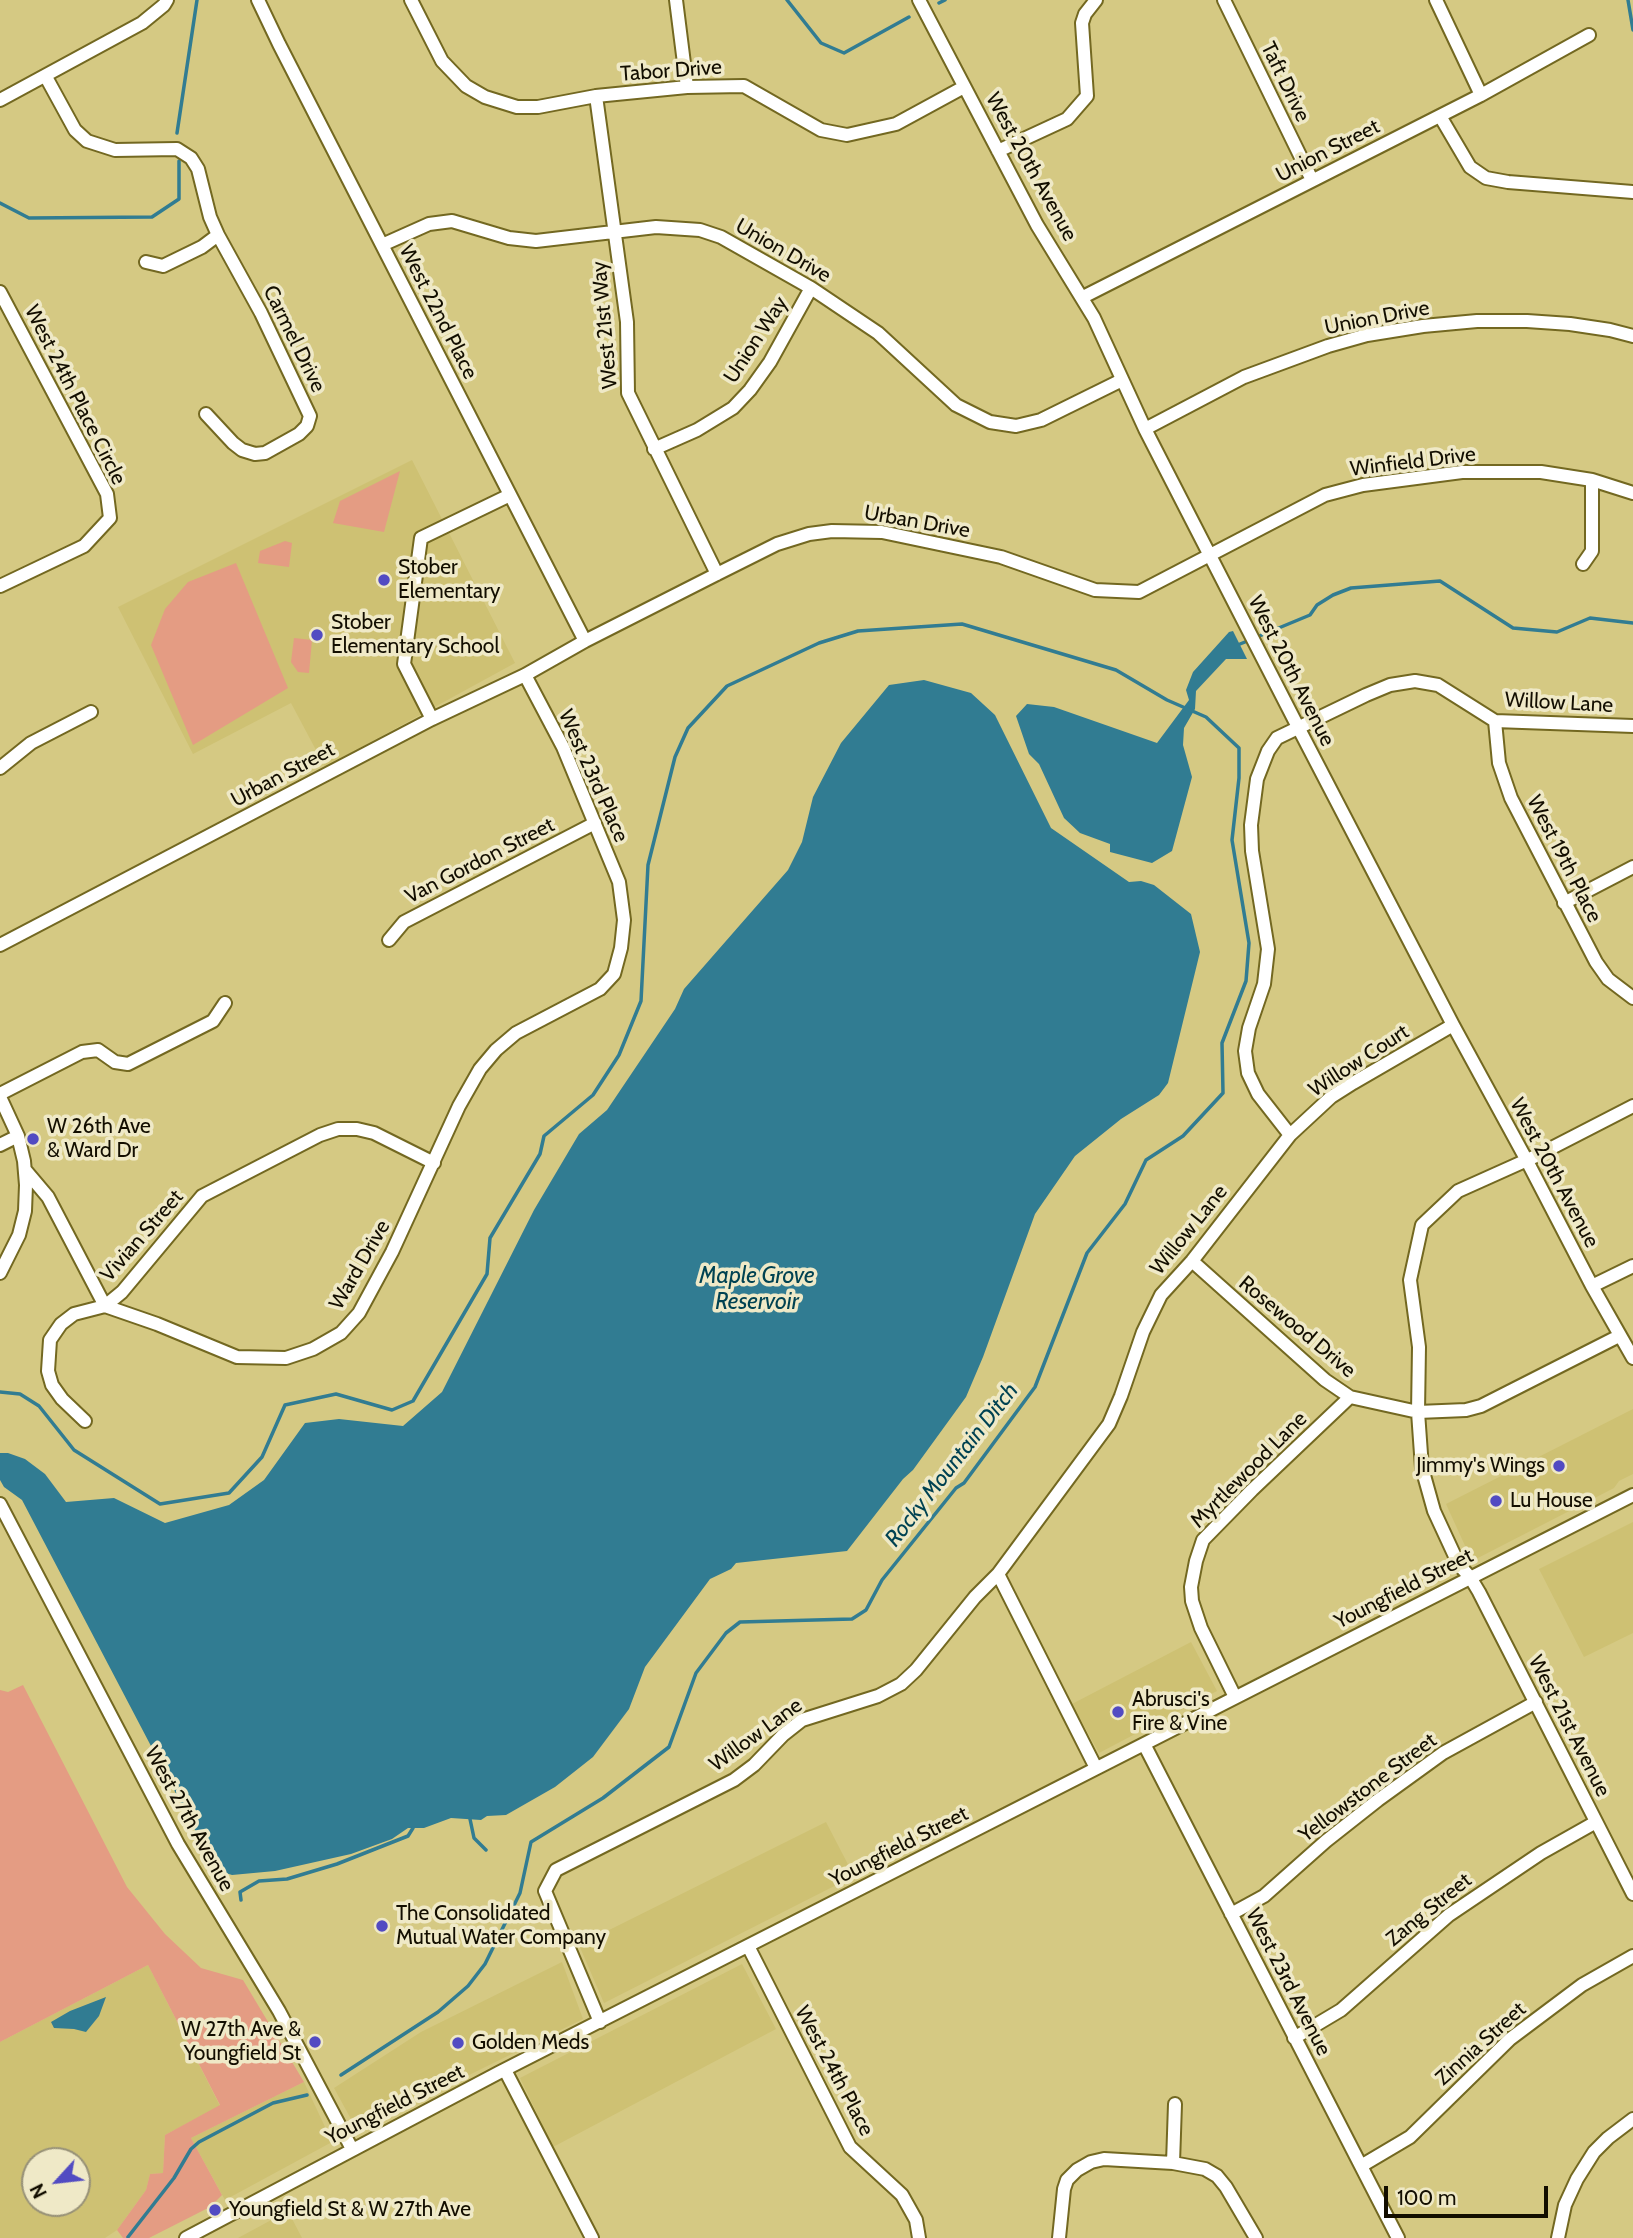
<!DOCTYPE html>
<style>
body{margin:0}
#map{position:relative;width:1633px;height:2238px;overflow:hidden;background:#d5c983;font-family:Cabin,sans-serif}
canvas{display:block}
.north{position:absolute;left:21px;top:2147px;width:70px;height:70px;box-sizing:border-box;background:#efe9c7;border:2px solid #979177;border-radius:50%;rotate:243deg;font-size:19px;font-weight:700;line-height:28px;text-align:center;color:#130e00}
.north::after{content:'';display:block;margin:auto;width:24px;height:32px;background:#524bc2;clip-path:polygon(50% 0,100% 100%,50% 72%,0 100%)}
.scale{position:absolute;left:1384px;top:2186px;width:164px;height:32px;box-sizing:border-box;border:4px solid #130e00;border-top:0;padding-left:9px;font-size:21px;line-height:24px;white-space:nowrap;color:#130e00;-webkit-text-stroke:5px #efe9c7;paint-order:stroke}
</style>
<div id="map">
<canvas width="1633" height="2238"></canvas>
<div class="north">N</div>
<div class="scale">100 m</div>
</div>
<script>
const c = document.querySelector('canvas').getContext('2d');
c.lineJoin = 'round';
function fillPath(path, color) {
  c.fillStyle = color;
  c.fill(path, 'evenodd');
}
function shape(rows) {
  const path = new Path2D();
  for (const r of rows) {
    path.moveTo(r[0], r[1]);
    for (let i = 2; i < r.length; i += 2) path.lineTo(r[i], r[i + 1]);
  }
  return path;
}
function stroke(path, color, width, dash) {
  c.strokeStyle = color;
  c.lineWidth = width;
  c.lineCap = dash ? 'butt' : 'round';
  c.setLineDash(dash || []);
  c.stroke(path);
}
function label(font, color, halo, rows, align = 'center') {
  c.font = font + ' Cabin,sans-serif';
  c.lineWidth = 7;
  c.setLineDash([]);
  c.textBaseline = 'middle';
  c.strokeStyle = halo;
  c.fillStyle = color;
  for (const [text, x, y, turn = 0] of rows) {
    c.save();
    c.translate(x, y);
    c.rotate((+turn || 0) * Math.PI / 180);
    c.textAlign = isNaN(turn) ? turn : align;
    if (halo) c.strokeText(text, 0, 0);
    c.fillText(text, 0, 0);
    c.restore();
  }
}
fillPath(shape([
 [412,460,515,663,325,767,291,703,193,754,118,607],
 [1633,1409,1633,1474,1619,1481,1614,1488,1472,1561,1446,1504],
 [1633,1522,1633,1633,1584,1657,1539,1569],
 [1191,1642,1217,1691,1099,1753,1072,1704],
 [826,1822,854,1876,604,2003,579,1945],
 [562,1962,583,2019,357,2130,334,2088,421,2032],
 [742,1964,776,2029,553,2147,520,2078],
 [148,1965,220,2106,165,2135,163,2173,150,2174,146,2190,117,2230,105,2238,0,2238,0,2042],
 [35,2161,77,2161,77,2203,35,2203],
 [304,2082,332,2142,225,2200,191,2138],
 [288,2211,302,2238,238,2238]
]), '#cec173');
fillPath(shape([
 [400,471,384,532,333,523,340,501],
 [285,541,292,543,289,567,258,563,260,551],
 [236,563,288,688,193,745,151,645,165,609,188,582],
 [294,638,312,640,309,673,298,672,291,662],
 [23,1685,127,1887,165,1934,201,1968,243,1980,304,2082,191,2138,222,2195,210,2207,149,2238,123,2238,117,2230,146,2190,150,2174,163,2173,165,2135,220,2105,148,1965,0,2042,0,1690,8,1692]
]), '#e49c83');
fillPath(shape([
 [1233,631,1247,659,1226,659,1196,691,1195,709,1184,728,1183,745,1192,777,1172,851,1152,863,1110,852,1110,844,1080,833,1064,818,1039,764,1029,754,1016,716,1027,704,1054,707,1157,743,1189,700,1186,690,1193,672,1229,632],
 [924,680,971,693,995,715,1051,828,1129,882,1141,881,1154,885,1191,914,1200,952,1168,1083,1159,1095,1121,1119,1075,1156,1035,1214,983,1357,966,1397,913,1470,903,1479,847,1551,736,1563,731,1569,710,1579,645,1667,629,1709,593,1757,555,1787,506,1815,487,1816,481,1820,451,1818,424,1828,408,1828,392,1839,351,1854,275,1871,232,1875,216,1870,22,1500,4,1487,0,1480,0,1453,8,1453,25,1459,45,1474,66,1502,114,1498,165,1523,229,1505,264,1480,305,1423,339,1419,403,1426,442,1392,534,1210,579,1134,607,1110,675,1009,684,989,788,870,802,842,813,797,841,743,889,685],
 [106,1997,99,2016,86,2032,74,2029,54,2028,51,2022,70,2011]
]), '#317c92');
stroke(shape([
 [787,0,821,43,844,53,909,17],
 [1628,0,1633,30],
 [939,3,945,0],
 [177,133,197,0],
 [0,203,29,218,152,217,179,199,179,161],
 [1257,637,1310,615,1317,605,1333,595,1351,588,1440,581,1513,628,1557,632,1590,618,1633,623],
 [1240,644,1250,640],
 [0,1392,20,1394,39,1406,74,1450,160,1504,229,1493,262,1457,285,1405,336,1394,392,1410,413,1401,487,1274,490,1238,540,1154,544,1136,593,1095,619,1055,641,1001,648,865,675,757,688,728,727,686,819,643,858,631,962,624,1116,670,1167,700,1206,717,1239,748,1239,778,1232,840,1249,943,1246,981,1222,1043,1223,1093,1183,1136,1146,1160,1125,1204,1087,1253,1035,1387,964,1483,956,1488,882,1580,866,1610,852,1619,740,1622,726,1633,696,1673,669,1747,603,1798,531,1842,520,1893,485,1964,468,1986,438,2012,341,2075],
 [470,1819,474,1838,486,1850],
 [241,1900,240,1892,259,1881,287,1879,337,1864,408,1836,413,1828],
 [128,2237,174,2178,191,2149,199,2142,273,2103,307,2095]
]), '#317c92', 3.5);
const minor = shape([
 [258,0,279,44,585,641],
 [411,0,442,61,466,86,485,97,517,107,538,107,596,96,687,87,744,86,821,130,847,135,896,124,964,87],
 [676,0,687,87],
 [919,0,1037,225,1094,318,1145,429,1298,727,1453,1025,1526,1159,1592,1286,1633,1358],
 [1224,0,1312,180],
 [1436,0,1481,95],
 [46,77,75,130,87,141,115,150,177,149,191,158,198,169,210,217,218,235,261,313,310,416,307,426,299,434,265,453,255,454,242,450,233,443,206,414],
 [596,96,627,322,628,393,717,574],
 [0,100,142,23,164,5,167,0],
 [1440,116,1470,167,1486,178,1508,182,1633,192],
 [998,151,1067,119,1087,96,1082,23,1085,14,1096,0],
 [382,245,429,224,452,221,509,238,536,241,656,227,700,230,721,237,811,288,878,333,956,405,990,422,1016,426,1041,420,1122,380],
 [146,262,163,266,202,247,218,235],
 [0,292,107,494,110,518,84,546,0,586],
 [1083,297,1481,95,1589,35],
 [1145,429,1244,377,1328,346,1367,335,1423,326,1477,321,1527,321,1570,324,1610,330,1633,336],
 [654,449,697,430,733,408,750,390,770,362,811,288],
 [1583,564,1592,551,1592,480],
 [432,719,404,664,421,538,510,495],
 [1495,721,1499,763,1511,798,1596,962,1608,979,1633,998],
 [0,768,31,743,91,712],
 [1564,903,1633,867],
 [389,940,404,922,595,823],
 [0,945,432,719,525,675,585,641,717,574,777,544,809,534,832,531,882,532,1001,557,1095,590,1139,592,1325,495,1363,485,1462,472,1541,472,1592,480,1633,493],
 [0,1094,82,1052,98,1050,115,1062,128,1064,213,1021,225,1003],
 [0,1097,18,1136,24,1161,26,1185,25,1211,19,1235,0,1273],
 [1633,1106,1536,1156,1458,1191,1422,1225,1410,1280,1419,1347,1418,1412,1422,1468,1434,1511,1459,1565,1470,1577,1479,1592,1633,1894],
 [1290,1135,1258,1094,1248,1073,1245,1051,1249,1028,1264,984,1268,949,1252,851,1251,825,1257,779,1268,751,1277,738,1366,695,1390,685,1415,681,1438,685,1495,721,1633,726],
 [0,1145,18,1136],
 [26,1171,48,1197,105,1306,157,1324,237,1357,286,1358,313,1349,341,1333,359,1313,392,1252,459,1106,480,1069,496,1050,516,1033,600,989,614,974,621,948,624,920,619,882,563,747,525,675],
 [1192,1261,1325,1380,1350,1397,1418,1412,1466,1410,1481,1406,1619,1336],
 [1592,1286,1633,1266],
 [85,1421,62,1399,52,1385,48,1371,50,1340,61,1324,74,1314,105,1306,122,1292,202,1196,320,1135,338,1129,357,1129,374,1133,434,1163],
 [0,1504,178,1844,279,2011,352,2149],
 [998,1574,1096,1768],
 [1235,1697,1201,1628,1192,1601,1191,1587,1196,1561,1203,1540,1252,1490,1350,1397],
 [1144,1744,1398,2238],
 [1231,1914,1264,1896,1326,1841,1378,1800,1443,1753,1536,1702],
 [748,1946,850,2147,902,2195,916,2220,919,2238],
 [600,2022,545,1891,556,1870,734,1780,754,1765,783,1735,802,1720,878,1696,901,1684,916,1670,975,1597,998,1574,1109,1424,1121,1396,1143,1332,1161,1295,1192,1261,1290,1135,1331,1097,1353,1083,1453,1025],
 [1294,2038,1341,2010,1449,1915,1541,1853,1596,1822],
 [505,2070,592,2238],
 [1173,2163,1175,2104],
 [1361,2166,1410,2137,1510,2039,1582,1985,1633,1956],
 [186,2238,500,2072,1633,1495],
 [1059,2238,1064,2189,1067,2180,1077,2170,1091,2162,1104,2159,1173,2163,1205,2169,1217,2176,1226,2187,1256,2238],
 [1558,2238,1565,2205,1577,2179,1594,2152,1608,2138,1633,2119]
]);
stroke(minor, '#736821', 16);
stroke(minor, '#fff', 12);
for (const [x, y, r, color] of [
 [384,580,7,"#524bc2"],
 [317,635,7,"#524bc2"],
 [33,1139,7,"#524bc2"],
 [1559,1466,7,"#524bc2"],
 [1496,1501,7,"#524bc2"],
 [1118,1712,7,"#524bc2"],
 [382,1926,7,"#524bc2"],
 [315,2042,7,"#524bc2"],
 [458,2043,7,"#524bc2"],
 [215,2210,7,"#524bc2"]
]) {
  const dot = new Path2D();
  dot.arc(x, y, r, 0, 2 * Math.PI);
  c.fillStyle = color;
  c.fill(dot);
  stroke(dot, '#efe9c7', 2.5);
}
label('21px', '#130e00', '#efe9c7', [
 ["Tabor Drive",671,71,-4],
 ["Taft Drive",1285,82,64],
 ["Union Street",1328,151,-27],
 ["West 20th Avenue",1031,167,61],
 ["Union Drive",783,251,30],
 ["West 22nd Place",438,312,63],
 ["Union Drive",1377,318,-11],
 ["West 21st Way",605,325,-95],
 ["Carmel Drive",294,339,64],
 ["Union Way",756,340,-57],
 ["West 24th Place Circle",75,395,63],
 ["Winfield Drive",1413,462,-7],
 ["Urban Drive",917,522,10],
 ["West 20th Avenue",1291,671,63],
 ["Willow Lane",1559,703,3],
 ["Urban Street",283,775,-28],
 ["West 23rd Place",593,776,66],
 ["West 19th Place",1564,859,63],
 ["Van Gordon Street",480,861,-27],
 ["Willow Court",1359,1061,-33],
 ["West 20th Avenue",1554,1173,62],
 ["Willow Lane",1189,1230,-51],
 ["Vivian Street",142,1236,-49],
 ["Ward Drive",360,1265,-60],
 ["Rosewood Drive",1297,1327,40],
 ["Myrtlewood Lane",1249,1470,-45],
 ["Youngfield Street",1404,1589,-27],
 ["West 21st Avenue",1569,1726,63],
 ["Willow Lane",756,1735,-36],
 ["Yellowstone Street",1368,1788,-37],
 ["West 27th Avenue",189,1819,61],
 ["Youngfield Street",899,1847,-27],
 ["Zang Street",1429,1910,-39],
 ["West 23rd Avenue",1288,1982,63],
 ["Zinnia Street",1481,2044,-42],
 ["West 24th Place",834,2071,62],
 ["Youngfield Street",395,2105,-27]
]);
label('21px', '#130e00', '#efe9c7', [
 ["Stober",398,568],
 ["Elementary",398,592],
 ["Stober",331,623],
 ["Elementary School",331,647],
 ["W 26th Ave",47,1127],
 ["& Ward Dr",47,1151],
 ["Jimmy's Wings",1545,1466,"right"],
 ["Lu House",1510,1501],
 ["Abrusci's",1132,1700],
 ["Fire & Vine",1132,1724],
 ["The Consolidated",396,1914],
 ["Mutual Water Company",396,1938],
 ["W 27th Ave &",301,2030,"right"],
 ["Youngfield St",301,2054,"right"],
 ["Golden Meds",472,2043],
 ["Youngfield St & W 27th Ave",229,2210]
], 'left');
label('italic 23px', '#004252', '#efe9c7', [
 ["Maple Grove",757,1276],
 ["Reservoir",757,1302],
 ["Rocky Mountain Ditch",952,1465,-52]
]);
</script>
